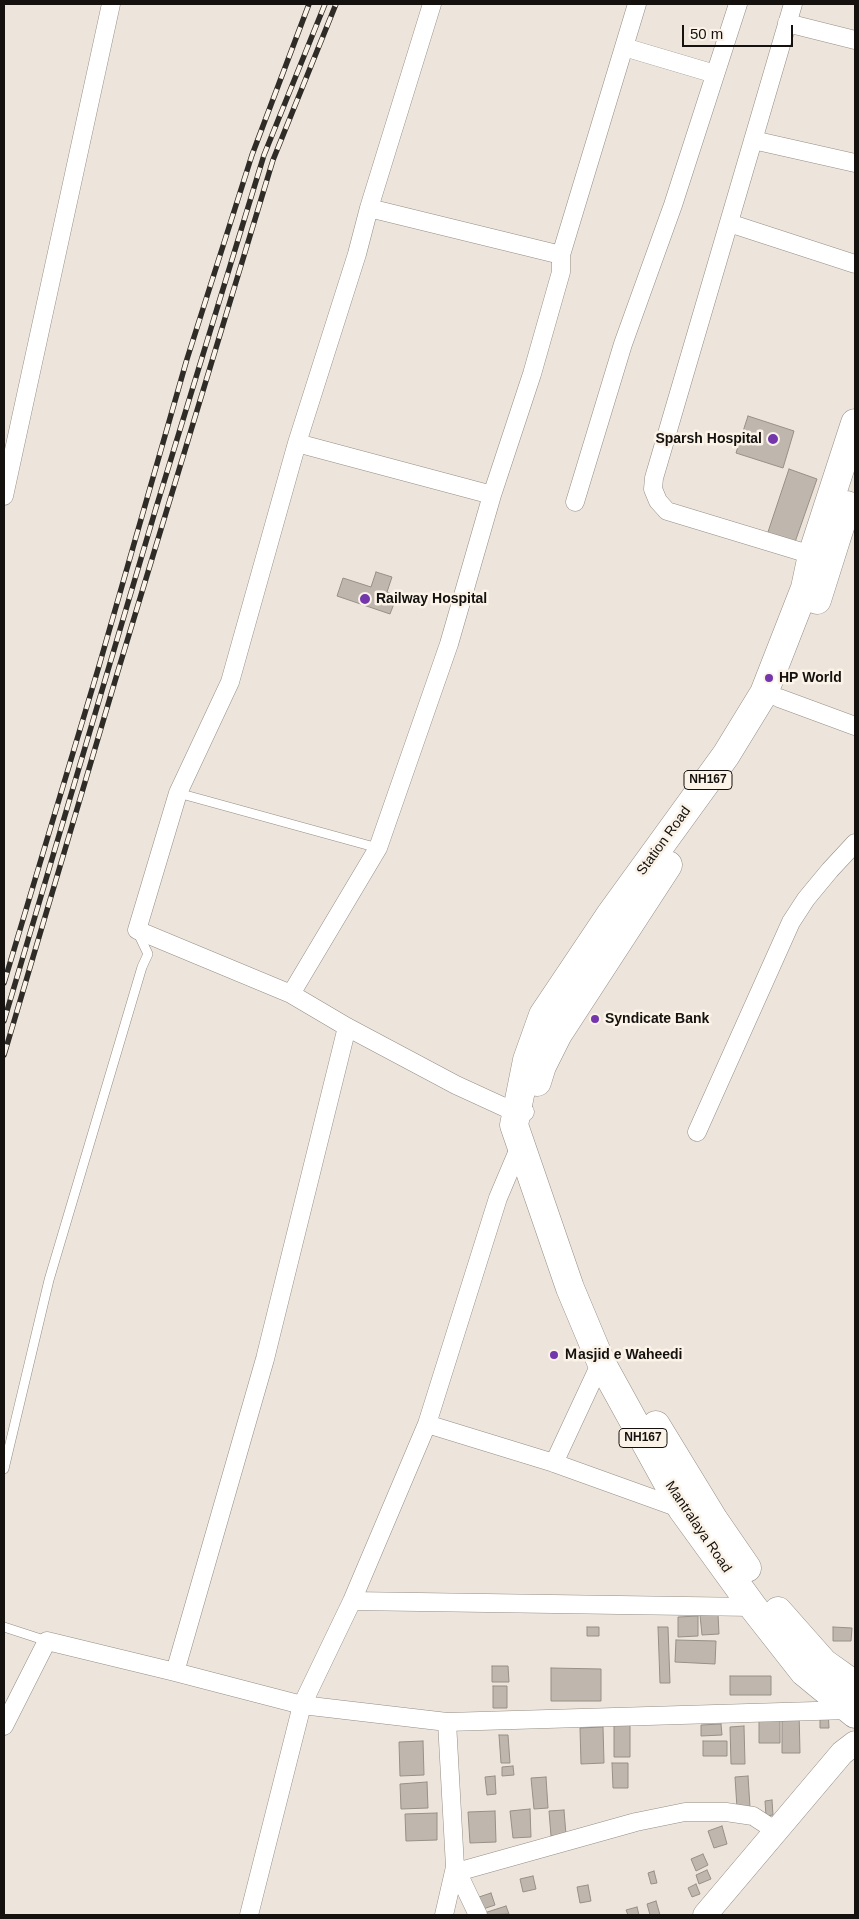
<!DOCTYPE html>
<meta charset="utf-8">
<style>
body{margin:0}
#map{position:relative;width:859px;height:1919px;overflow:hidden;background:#ede5db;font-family:Helvetica,sans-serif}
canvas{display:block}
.frame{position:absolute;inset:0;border:5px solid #14110e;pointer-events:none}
.scale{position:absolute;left:682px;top:25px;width:111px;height:22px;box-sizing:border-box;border:2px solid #14110e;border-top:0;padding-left:6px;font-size:15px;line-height:18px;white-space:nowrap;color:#14110e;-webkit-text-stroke:4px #fbf3e8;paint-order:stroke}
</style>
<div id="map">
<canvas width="859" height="1919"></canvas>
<div class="frame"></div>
<div class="scale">50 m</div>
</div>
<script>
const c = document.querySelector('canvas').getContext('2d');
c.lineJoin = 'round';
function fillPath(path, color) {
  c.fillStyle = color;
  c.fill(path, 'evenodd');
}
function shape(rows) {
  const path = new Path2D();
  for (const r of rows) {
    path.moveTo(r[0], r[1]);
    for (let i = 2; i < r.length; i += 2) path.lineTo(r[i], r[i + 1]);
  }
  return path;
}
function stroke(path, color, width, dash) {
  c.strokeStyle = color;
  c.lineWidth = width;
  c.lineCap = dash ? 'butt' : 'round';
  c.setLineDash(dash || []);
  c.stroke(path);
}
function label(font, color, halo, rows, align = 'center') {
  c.font = font + ' Helvetica,"Noto Sans SC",sans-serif';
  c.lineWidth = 5;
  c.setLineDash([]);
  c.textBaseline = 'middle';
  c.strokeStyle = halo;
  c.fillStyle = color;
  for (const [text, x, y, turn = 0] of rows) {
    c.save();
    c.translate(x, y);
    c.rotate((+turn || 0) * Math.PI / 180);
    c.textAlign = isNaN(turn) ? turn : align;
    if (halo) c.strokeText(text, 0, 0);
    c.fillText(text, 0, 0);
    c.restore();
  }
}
const building = shape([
 [748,416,794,431,783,468,736,453,748,416],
 [789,469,817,479,794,545,767,535,789,469],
 [376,572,392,577,387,592,397,596,390,614,337,596,343,578,371,587,376,572],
 [718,1614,719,1634,702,1635,700,1615,718,1614],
 [698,1616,698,1636,678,1637,678,1617,698,1616],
 [587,1627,599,1627,599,1636,587,1636,587,1627],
 [658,1627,668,1627,670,1683,660,1683,658,1627],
 [833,1627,852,1628,851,1641,833,1641,833,1627],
 [676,1640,716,1641,715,1664,675,1662,676,1640],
 [492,1666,508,1666,509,1682,492,1682,492,1666],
 [551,1668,601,1669,601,1701,551,1701,551,1668],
 [730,1676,771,1676,771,1695,730,1695,730,1676],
 [493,1686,507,1686,507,1708,493,1708,493,1686],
 [820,1710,828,1710,829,1728,820,1728,820,1710],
 [782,1711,799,1711,800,1753,782,1753,782,1711],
 [780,1718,780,1743,759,1743,759,1719,780,1718],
 [614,1721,630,1721,630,1757,614,1757,614,1721],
 [721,1724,722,1735,701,1736,701,1725,721,1724],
 [744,1726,745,1764,731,1764,730,1727,744,1726],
 [603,1727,604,1763,581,1764,580,1728,603,1727],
 [499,1735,508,1735,510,1763,501,1763,499,1735],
 [423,1741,424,1775,400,1776,399,1742,423,1741],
 [703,1741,727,1741,727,1756,703,1756,703,1741],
 [612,1763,628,1763,628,1788,613,1788,612,1763],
 [513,1766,514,1775,502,1776,502,1767,513,1766],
 [495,1776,496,1794,487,1795,485,1777,495,1776],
 [748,1776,750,1807,737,1808,735,1777,748,1776],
 [546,1777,548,1808,534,1809,531,1778,546,1777],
 [427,1782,428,1808,401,1809,400,1784,427,1782],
 [772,1800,773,1815,766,1816,765,1801,772,1800],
 [530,1809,531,1837,513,1838,510,1811,530,1809],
 [564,1810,566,1835,551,1836,549,1811,564,1810],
 [495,1811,496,1842,470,1843,468,1812,495,1811],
 [437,1813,437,1840,406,1841,405,1814,437,1813],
 [722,1826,727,1844,714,1848,708,1831,722,1826],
 [703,1854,708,1865,696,1871,691,1859,703,1854],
 [707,1870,711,1879,699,1884,696,1875,707,1870],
 [654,1871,657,1883,651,1884,648,1873,654,1871],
 [533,1876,536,1889,523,1892,520,1879,533,1876],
 [696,1884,700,1894,692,1897,688,1888,696,1884],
 [588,1885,591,1901,580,1903,577,1887,588,1885],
 [491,1893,495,1905,480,1910,476,1898,491,1893],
 [656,1901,660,1915,650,1915,647,1904,656,1901],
 [506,1906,509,1914,478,1915,506,1906],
 [637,1907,639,1915,628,1915,626,1910,637,1907]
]);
fillPath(building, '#bfb7ae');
stroke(building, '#979087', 1);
const lane = shape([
 [178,793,378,848],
 [4,1469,49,1280,142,967,148,954,138,933],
 [4,1627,47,1641]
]);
const street = shape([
 [432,4,369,208,357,254,297,443,230,682,178,793,137,930,291,994,347,1027,456,1085,517,1113,525,1112],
 [793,4,654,478,653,489,658,501,667,511,812,555],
 [787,23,855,40],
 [624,47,715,74],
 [753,140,855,163],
 [369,208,561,255],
 [729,223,855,264],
 [297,443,492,495],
 [4,496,111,4],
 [575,502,623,344,673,205,738,4],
 [779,698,855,726],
 [291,994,378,848,449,644,492,495,532,374,561,272,561,255,637,4],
 [347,1027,265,1359,175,1672,302,1705,447,1722,455,1867,478,1915],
 [697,1132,791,922,806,899,830,870,855,843],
 [427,1424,554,1463,682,1509],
 [554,1463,601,1362],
 [352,1601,753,1607],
 [447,1722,849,1710],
 [4,1726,47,1641,175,1672],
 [457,1872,636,1822,685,1812,726,1812,753,1816,776,1831],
 [249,1915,302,1705,352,1601,427,1424,498,1198,520,1146],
 [444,1915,455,1867]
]);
const secondary = shape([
 [705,1915,842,1753,855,1743]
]);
const highway = shape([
 [855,423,812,555,805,588,764,693,726,755,610,915,543,1015,527,1060,514,1125,570,1288,601,1362,682,1509,753,1607,804,1672,855,1714],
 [817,600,847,505],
 [537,1082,542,1066,558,1034,668,865],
 [656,1425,714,1520,747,1568],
 [778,1611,824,1663,855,1685]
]);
stroke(lane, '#948d84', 10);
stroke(street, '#948d84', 19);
stroke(secondary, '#948d84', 25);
stroke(highway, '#948d84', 29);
stroke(lane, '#fff', 9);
stroke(street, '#fff', 18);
stroke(secondary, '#fff', 24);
stroke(highway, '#fff', 28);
const rail = shape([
 [4,983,99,666,187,359,252,155,309,4],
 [4,1021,156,508,264,155,325,4],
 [4,1055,118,671,273,160,336,4]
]);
stroke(rail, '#2f2c28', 5.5);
stroke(rail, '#fbf3e8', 4, [11]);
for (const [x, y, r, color] of [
 [773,439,6,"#7336ab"],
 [365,599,6,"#7336ab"],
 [769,678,5,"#7336ab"],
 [595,1019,5,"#7336ab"],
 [554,1355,5,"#7336ab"]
]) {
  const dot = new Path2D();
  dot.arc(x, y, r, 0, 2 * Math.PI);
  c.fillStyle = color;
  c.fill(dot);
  stroke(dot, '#fbf3e8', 2);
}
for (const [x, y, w] of [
 [708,780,48],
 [643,1438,48]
]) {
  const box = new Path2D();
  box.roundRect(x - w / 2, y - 9.5, w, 19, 4);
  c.fillStyle = '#fbf3e8';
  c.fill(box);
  stroke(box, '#14110e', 1);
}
label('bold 12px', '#14110e', null, [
 ["NH167",708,780],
 ["NH167",643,1438]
]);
label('bold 14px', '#14110e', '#fbf3e8', [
 ["Sparsh Hospital",762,439,"right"],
 ["Railway Hospital",376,599],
 ["HP World",779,678],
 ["Syndicate Bank",605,1019],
 ["Ｍasjid e Waheedi",564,1355]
], 'left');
label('14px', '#14110e', '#fbf3e8', [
 ["Station Road",664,841,-54],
 ["Mantralaya Road",698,1527,56]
]);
</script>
